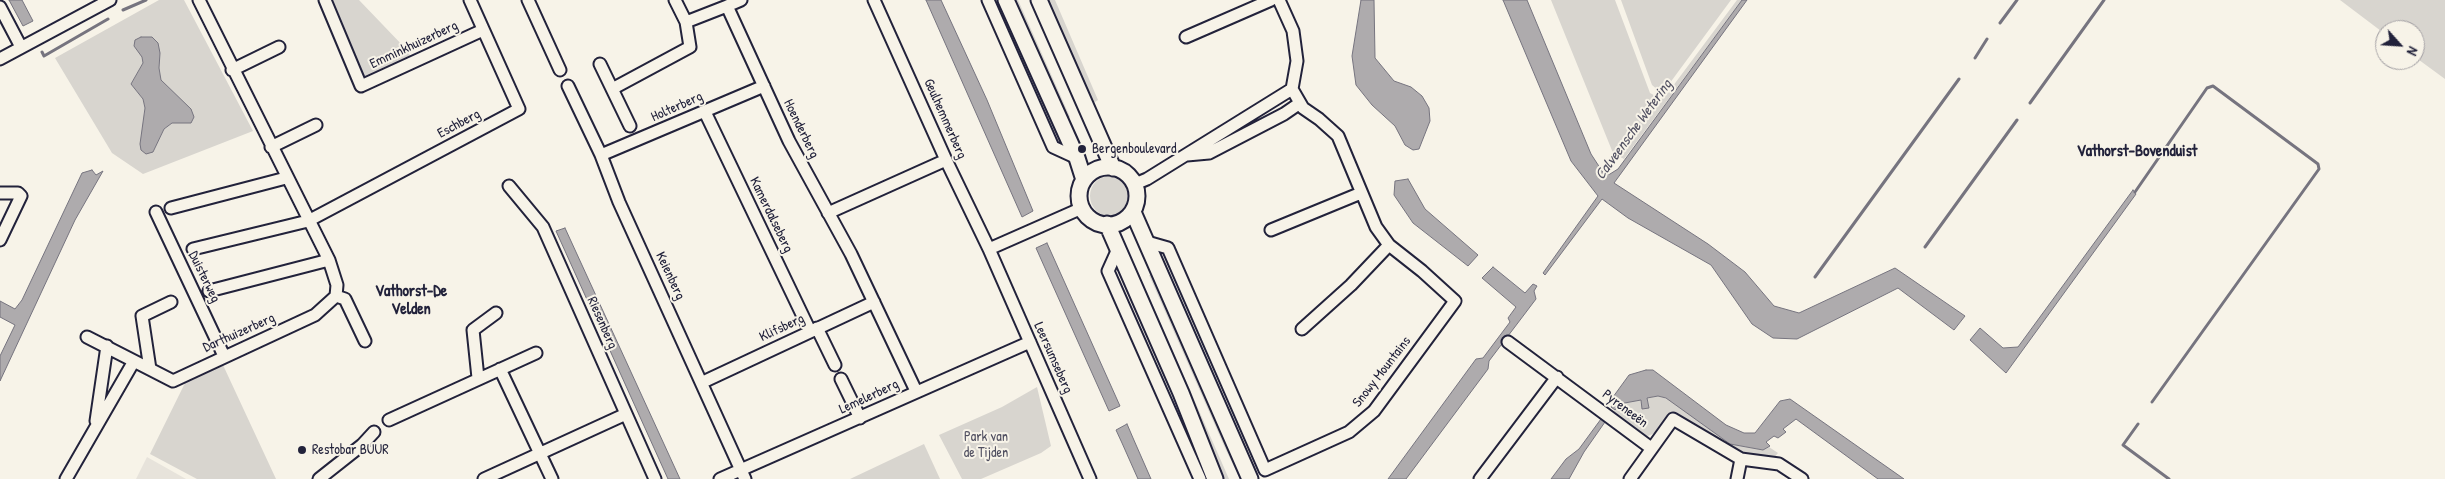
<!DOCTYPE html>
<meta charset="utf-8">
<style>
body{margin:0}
#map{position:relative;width:2445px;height:479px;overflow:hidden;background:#f7f3e8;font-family:"Patrick Hand",sans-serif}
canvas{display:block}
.north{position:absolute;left:2375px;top:20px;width:50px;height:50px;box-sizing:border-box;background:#f7f3e8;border:1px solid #a29fa3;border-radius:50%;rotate:116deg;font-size:14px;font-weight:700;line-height:20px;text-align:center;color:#22223b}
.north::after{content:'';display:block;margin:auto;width:18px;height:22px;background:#22223b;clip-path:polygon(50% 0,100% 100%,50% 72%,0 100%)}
</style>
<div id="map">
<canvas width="2445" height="479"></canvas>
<div class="north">N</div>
</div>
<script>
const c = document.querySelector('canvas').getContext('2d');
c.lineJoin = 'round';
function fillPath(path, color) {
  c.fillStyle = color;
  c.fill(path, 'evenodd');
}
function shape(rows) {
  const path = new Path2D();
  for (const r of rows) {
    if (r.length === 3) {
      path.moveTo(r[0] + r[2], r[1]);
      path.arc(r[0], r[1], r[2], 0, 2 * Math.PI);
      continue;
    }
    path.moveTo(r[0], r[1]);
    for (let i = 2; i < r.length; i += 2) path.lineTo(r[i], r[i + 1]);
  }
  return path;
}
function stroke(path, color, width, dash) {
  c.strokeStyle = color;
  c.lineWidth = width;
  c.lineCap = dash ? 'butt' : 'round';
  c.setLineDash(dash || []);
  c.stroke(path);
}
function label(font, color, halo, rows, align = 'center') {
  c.font = font + ' "Patrick Hand",sans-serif';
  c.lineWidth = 4;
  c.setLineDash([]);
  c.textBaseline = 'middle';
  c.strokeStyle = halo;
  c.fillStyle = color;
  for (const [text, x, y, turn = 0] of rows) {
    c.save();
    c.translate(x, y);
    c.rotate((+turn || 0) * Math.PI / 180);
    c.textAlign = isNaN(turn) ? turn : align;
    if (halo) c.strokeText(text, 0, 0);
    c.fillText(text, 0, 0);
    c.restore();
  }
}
fillPath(shape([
 [147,457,186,479,136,479]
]), '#e7e3db');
fillPath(shape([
 [159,0,184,0,253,131,143,174,112,153,55,58],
 [160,53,159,68,161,80,170,89,191,123,172,123,164,129,153,152,144,122,145,108,143,99,131,84,143,63,142,57],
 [330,0,359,0,406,49,411,57,364,77],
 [995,0,1004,0,1069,149,1057,145,1026,70,1023,71,1018,60,1021,58],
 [1010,0,1018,0,1070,117,1068,118,1068,125],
 [1046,0,1055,0,1098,100,1092,104],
 [1551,0,1615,0,1650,93,1661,99,1667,94,1737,0,1742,0,1624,159,1613,153],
 [1621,0,1731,0,1664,91,1659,91,1652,85],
 [2340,0,2445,0,2445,79,2415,57,2415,30,2385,30,2385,34],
 [1110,196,20],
 [1149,260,1248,479,1240,479,1225,448,1149,275,1152,274],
 [1140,283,1147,292,1229,479,1220,479],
 [223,365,276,479,197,479,150,454,185,383],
 [1037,387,1051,446,1041,453,981,479,962,479,939,435,1002,407],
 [1658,396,1671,400,1730,444,1763,450,1769,447,1778,453,1772,460,1734,452,1723,447,1677,414,1672,414,1659,431,1648,436,1641,434,1613,413,1619,404,1641,399,1649,407,1647,398],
 [924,444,940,479,850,479]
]), '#d8d5cf');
const water = shape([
 [9,0,22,0,33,21,23,26,9,0],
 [926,0,941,0,987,100,1033,211,1022,217,926,0],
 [1361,0,1374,0,1375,58,1394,81,1411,87,1422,96,1429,108,1430,121,1419,149,1413,150,1405,145,1395,126,1372,105,1356,85,1352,56,1361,0],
 [1503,0,1527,0,1591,154,1604,174,1610,174,1618,169,1742,0,1747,0,1614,183,1708,244,1745,272,1774,306,1799,313,1895,268,1965,316,1954,330,1898,288,1797,339,1773,338,1752,324,1711,265,1628,218,1602,199,1545,275,1543,273,1598,196,1571,161,1503,0],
 [141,37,152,37,158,43,160,53,159,68,161,80,191,109,194,117,191,123,172,123,164,129,153,152,146,154,141,150,140,144,145,108,143,99,131,84,143,63,142,57,134,46,135,40,141,37],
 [92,170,96,175,103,171,75,220,0,381,0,356,15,325,0,317,0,301,15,309,22,300,82,173,92,170],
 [1408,179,1425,209,1478,255,1468,266,1413,223,1394,195,1395,181,1408,179],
 [2133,190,2136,194,2006,373,1970,340,1980,328,2003,348,2018,347,2133,190],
 [565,228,680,479,668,479,556,231,565,228],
 [1047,243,1120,406,1109,411,1036,248,1047,243],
 [1493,267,1525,293,1533,284,1537,286,1534,291,1536,299,1489,361,1488,369,1406,479,1388,479,1476,359,1483,358,1510,322,1508,318,1516,307,1482,278,1493,267],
 [1646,370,1653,370,1726,425,1744,433,1755,433,1780,401,1790,399,1904,479,1878,479,1796,419,1783,429,1786,432,1778,438,1774,436,1766,442,1770,446,1763,450,1730,444,1666,398,1658,396,1647,398,1649,408,1642,409,1641,400,1619,404,1615,410,1611,407,1615,401,1613,397,1629,375,1646,370],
 [1601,419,1605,422,1584,452,1569,479,1551,479,1566,459,1579,449,1601,419],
 [1127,424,1133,438,1151,479,1138,479,1122,443,1116,430,1127,424]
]);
fillPath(water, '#aeabad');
stroke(water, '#76747f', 1);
stroke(shape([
 [123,10,146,0],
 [2000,23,2017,0],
 [42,52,44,56,108,19],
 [1975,58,1987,39],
 [2030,103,2104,0],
 [2135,192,2207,88,2213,86,2318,164,2319,169,2152,402],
 [1925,247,2017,120],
 [1815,277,1959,79],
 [2138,424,2123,445,2169,479]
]), '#76747f', 3);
const minor = shape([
 [325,0,361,86,483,30],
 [528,0,560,70],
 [675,0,686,22],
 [874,0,946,160,989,249,1090,479],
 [988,0,1053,147,1077,158],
 [1279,0,1293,31,1297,61,1292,89],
 [727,6,741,0],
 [0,7,21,47],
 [1186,37,1271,0],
 [0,59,110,0],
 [600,64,630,126],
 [232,70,279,47],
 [568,86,601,155,619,202,745,479],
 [612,89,690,47,686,22,727,6,789,141,851,254,916,391],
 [705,112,810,331],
 [271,147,316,125],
 [601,155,764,86],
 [1187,155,1209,153,1284,114,1300,103],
 [1135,184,1147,179,1292,89],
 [509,186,543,227,655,479],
 [0,193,18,193,21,196,0,240],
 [171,208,286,178],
 [156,212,224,356],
 [828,213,946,160],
 [1271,230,1361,193],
 [1147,242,1168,248,1265,470,1349,432,1374,411,1455,301,1422,271,1389,245,1376,227,1338,136,1319,119,1303,108,1292,89],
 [193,249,308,221,519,109,470,0],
 [989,249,1082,208],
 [1117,251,1108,271,1200,479],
 [209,291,329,260],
 [336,296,345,299,365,341],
 [817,328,835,365],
 [1302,329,1351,285,1389,245],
 [87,337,134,361],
 [1508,342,1651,448],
 [150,369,142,316,171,302],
 [500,369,552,479],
 [478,378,473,330,496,313],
 [841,379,860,418],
 [703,382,874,302],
 [389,420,536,353],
 [96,421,107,346],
 [66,479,134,361,173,381,315,315,336,296,337,285,329,260,199,0],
 [319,479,362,445,374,432],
 [484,479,626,414],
 [720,479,1030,342],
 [1480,479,1557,377],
 [1630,479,1673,419,1741,459,1779,464,1802,479],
 [1737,479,1741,459]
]);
const major = shape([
 [1006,0,1077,158,1084,180],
 [1039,0,1113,168],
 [1108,196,29],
 [1133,212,1250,479],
 [1107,224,1181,393,1215,479]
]);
stroke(minor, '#22223b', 15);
stroke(major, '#22223b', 19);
stroke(minor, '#f7f3e8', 11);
stroke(major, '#f7f3e8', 15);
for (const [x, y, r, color] of [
 [1082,149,5,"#22223b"],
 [302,450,5,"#22223b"]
]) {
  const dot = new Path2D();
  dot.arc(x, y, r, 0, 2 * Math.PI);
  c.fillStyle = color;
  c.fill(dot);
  stroke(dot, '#f7f3e8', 2);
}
label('14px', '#22223b', '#f7f3e8', [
 ["Emminkhuizerberg",414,45,-25],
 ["Holterberg",677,107,-24],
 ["Geulhemmerberg",945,119,66],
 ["Eschberg",459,124,-28],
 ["Hoenderberg",801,129,64],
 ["Kamerdalseberg",771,215,64],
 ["Keienberg",670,276,65],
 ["Duisterweg",204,277,64],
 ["Riesenberg",602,323,66],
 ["Klifsberg",782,328,-25],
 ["Darthuizerberg",239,333,-24],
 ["Leersumseberg",1053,358,66],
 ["Snowy Mountains",1382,372,-52],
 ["Lemelerberg",869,397,-25],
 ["Pyreneeën",1625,409,37]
]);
label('14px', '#22223b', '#f7f3e8', [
 ["Bergenboulevard",1092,149],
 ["Restobar BUUR",312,450]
], 'left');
label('14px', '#504f60', '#f7f3e8', [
 ["Park van",986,437],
 ["de Tijden",986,453]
]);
label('italic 15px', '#535263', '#f7f3e8', [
 ["Calveensche Wetering",1634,130,-54]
]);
label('bold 16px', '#22223b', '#f7f3e8', [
 ["Vathorst-Bovenduist",2137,152],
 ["Vathorst-De",411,292],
 ["Velden",411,310]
]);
</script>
